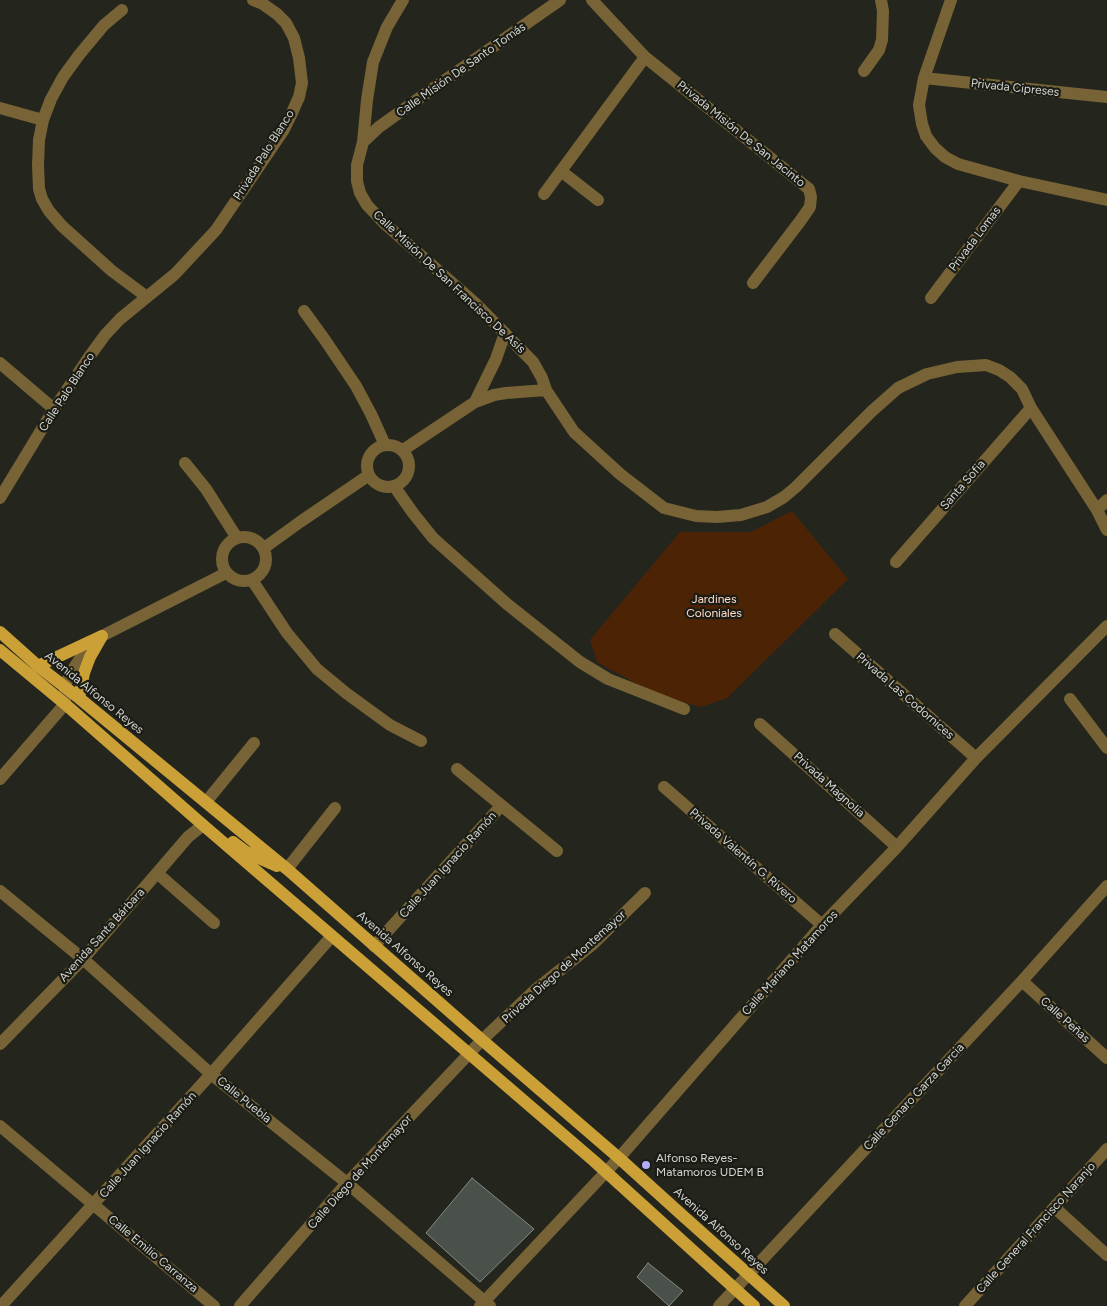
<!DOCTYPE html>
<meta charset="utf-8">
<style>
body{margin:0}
canvas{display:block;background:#24261e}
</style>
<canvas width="1107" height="1306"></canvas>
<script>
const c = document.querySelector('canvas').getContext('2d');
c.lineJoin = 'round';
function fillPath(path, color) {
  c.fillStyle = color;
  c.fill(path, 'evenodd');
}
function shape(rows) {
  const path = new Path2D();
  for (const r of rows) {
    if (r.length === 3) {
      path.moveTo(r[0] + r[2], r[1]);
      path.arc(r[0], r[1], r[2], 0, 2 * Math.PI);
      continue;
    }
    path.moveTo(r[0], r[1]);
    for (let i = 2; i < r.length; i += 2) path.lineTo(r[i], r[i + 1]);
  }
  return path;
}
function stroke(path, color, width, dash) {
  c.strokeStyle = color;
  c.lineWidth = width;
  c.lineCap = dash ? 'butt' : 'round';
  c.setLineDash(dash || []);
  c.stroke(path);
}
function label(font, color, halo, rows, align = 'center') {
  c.font = font + ' Figtree,sans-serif';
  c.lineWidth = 4.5;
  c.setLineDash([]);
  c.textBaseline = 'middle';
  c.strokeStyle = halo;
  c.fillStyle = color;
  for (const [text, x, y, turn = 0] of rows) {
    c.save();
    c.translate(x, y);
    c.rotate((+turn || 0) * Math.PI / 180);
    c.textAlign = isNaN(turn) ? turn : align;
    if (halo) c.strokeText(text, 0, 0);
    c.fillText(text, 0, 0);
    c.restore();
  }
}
fillPath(shape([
 [792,511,848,579,727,698,701,707,686,703,646,689,597,662,590,640,680,532,751,532]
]), '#4c2305');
const building = shape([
 [472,1178,534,1229,480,1282,426,1233,472,1178],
 [648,1263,683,1291,669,1306,637,1277,648,1263]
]);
fillPath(building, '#4a514b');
stroke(building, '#818a83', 1);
stroke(shape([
 [403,0,387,27,373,62,367,100,363,142,357,165,357,181,360,193,367,205,384,223,475,303,533,362,542,378,546,390,574,432,620,474,664,508,696,516,717,517,741,515,767,507,784,497,796,487,872,411,898,388,927,374,957,367,986,365,999,370,1010,377,1022,389,1031,408,1097,510,1107,530],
 [592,0,645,57,809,189,811,197,810,207,801,220,753,283],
 [951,0,924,78,919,105,922,124,926,136,935,148,945,157,958,164,1019,181,1107,200],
 [122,10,104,25,79,55,63,77,51,99,43,120,39,140,38,165,39,189,42,199,49,211,62,226,112,271,147,297],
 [864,71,879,50,882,40,883,11,881,0],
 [924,78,1107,97],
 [0,108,43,120],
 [363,142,379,127,421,97,560,0],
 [561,171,598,200],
 [544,194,645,57],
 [931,298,1019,181],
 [304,311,325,340,356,386,371,414,385,445],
 [0,363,54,409],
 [475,402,496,359,505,333],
 [388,466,21],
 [403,450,475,402,494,395,506,393,546,390],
 [185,463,206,489,237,538],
 [394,486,413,513,433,538,507,604,580,662,608,679,684,709],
 [0,498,54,409,89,357,105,335,120,319,175,274,216,230,283,131,291,115,299,97,302,83,299,58,294,38,286,23,277,14,263,4,253,0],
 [1097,510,1107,500],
 [244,559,22],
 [264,548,300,522,369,475],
 [896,562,1031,408],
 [252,580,287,633,317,669,346,693,390,725,421,741],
 [835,634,976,758],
 [1070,699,1107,748],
 [760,724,897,847],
 [457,769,557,851],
 [0,779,65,704,65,686,70,674,83,654,102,636,226,573],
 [664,787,822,925],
 [206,802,254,743],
 [287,869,335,808],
 [157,873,214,923],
 [0,891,83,959,211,1074,347,1183,490,1306],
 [374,946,501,806],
 [1022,981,1107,1058],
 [0,1044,83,959,188,837,203,825],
 [0,1126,214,1306],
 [1055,1208,1107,1255],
 [1,1306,211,1074,332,936],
 [240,1306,347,1183,482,1040,535,990,593,944,645,893],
 [480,1306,619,1158,822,925,897,847,976,758,1107,626],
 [719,1306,1022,981,1107,886],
 [965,1306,1107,1149]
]), '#776335', 12);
stroke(shape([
 [0,632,38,666,79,698,287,869,482,1040,619,1158,682,1215,784,1306],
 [0,650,65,704,203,825,594,1161,754,1306],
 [38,666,102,636],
 [79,698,84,673,90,657,102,636],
 [233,842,245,851,261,859,277,866]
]), '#cba037', 12);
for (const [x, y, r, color] of [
 [646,1165,5,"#b2adf9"]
]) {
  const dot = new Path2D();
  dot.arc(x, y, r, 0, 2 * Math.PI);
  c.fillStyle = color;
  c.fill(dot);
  stroke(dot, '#1a1c15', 2);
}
label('12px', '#d4d5d0', '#1a1c15', [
 ["Calle Misión De Santo Tomás",461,70,-35],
 ["Privada Cipreses",1015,88,6],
 ["Privada Misión De San Jacinto",741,134,39],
 ["Privada Palo Blanco",264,155,-58],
 ["Privada Lomas",975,239,-53],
 ["Calle Misión De San Francisco De Asís",449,282,43],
 ["Calle Palo Blanco",67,392,-57],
 ["Santa Sofia",963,485,-49],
 ["Avenida Alfonso Reyes",94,693,39],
 ["Privada Las Codornices",905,696,41],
 ["Privada Magnolia",829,785,42],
 ["Privada Valentín G. Rivero",743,856,41],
 ["Calle Juan Ignacio Ramón",448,865,-48],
 ["Avenida Santa Bárbara",102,935,-48],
 ["Avenida Alfonso Reyes",405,954,41],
 ["Calle Mariano Matamoros",790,963,-48],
 ["Privada Diego de Montemayor",564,967,-42],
 ["Calle Peñas",1065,1020,42],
 ["Calle Genaro Garza Garcia",914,1097,-47],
 ["Calle Puebla",244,1100,39],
 ["Calle Juan Ignacio Ramón",148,1145,-48],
 ["Calle Diego de Montemayor",360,1172,-48],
 ["Calle General Francisco Naranjo",1036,1228,-48],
 ["Avenida Alfonso Reyes",721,1231,42],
 ["Calle Emilio Carranza",153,1254,40]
]);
label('12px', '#ffdbc6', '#1a1c15', [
 ["Jardines",714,599],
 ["Coloniales",714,613]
]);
label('12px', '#d4d5d0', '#1a1c15', [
 ["Alfonso Reyes-",656,1158],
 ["Matamoros UDEM B",656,1172]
], 'left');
</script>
